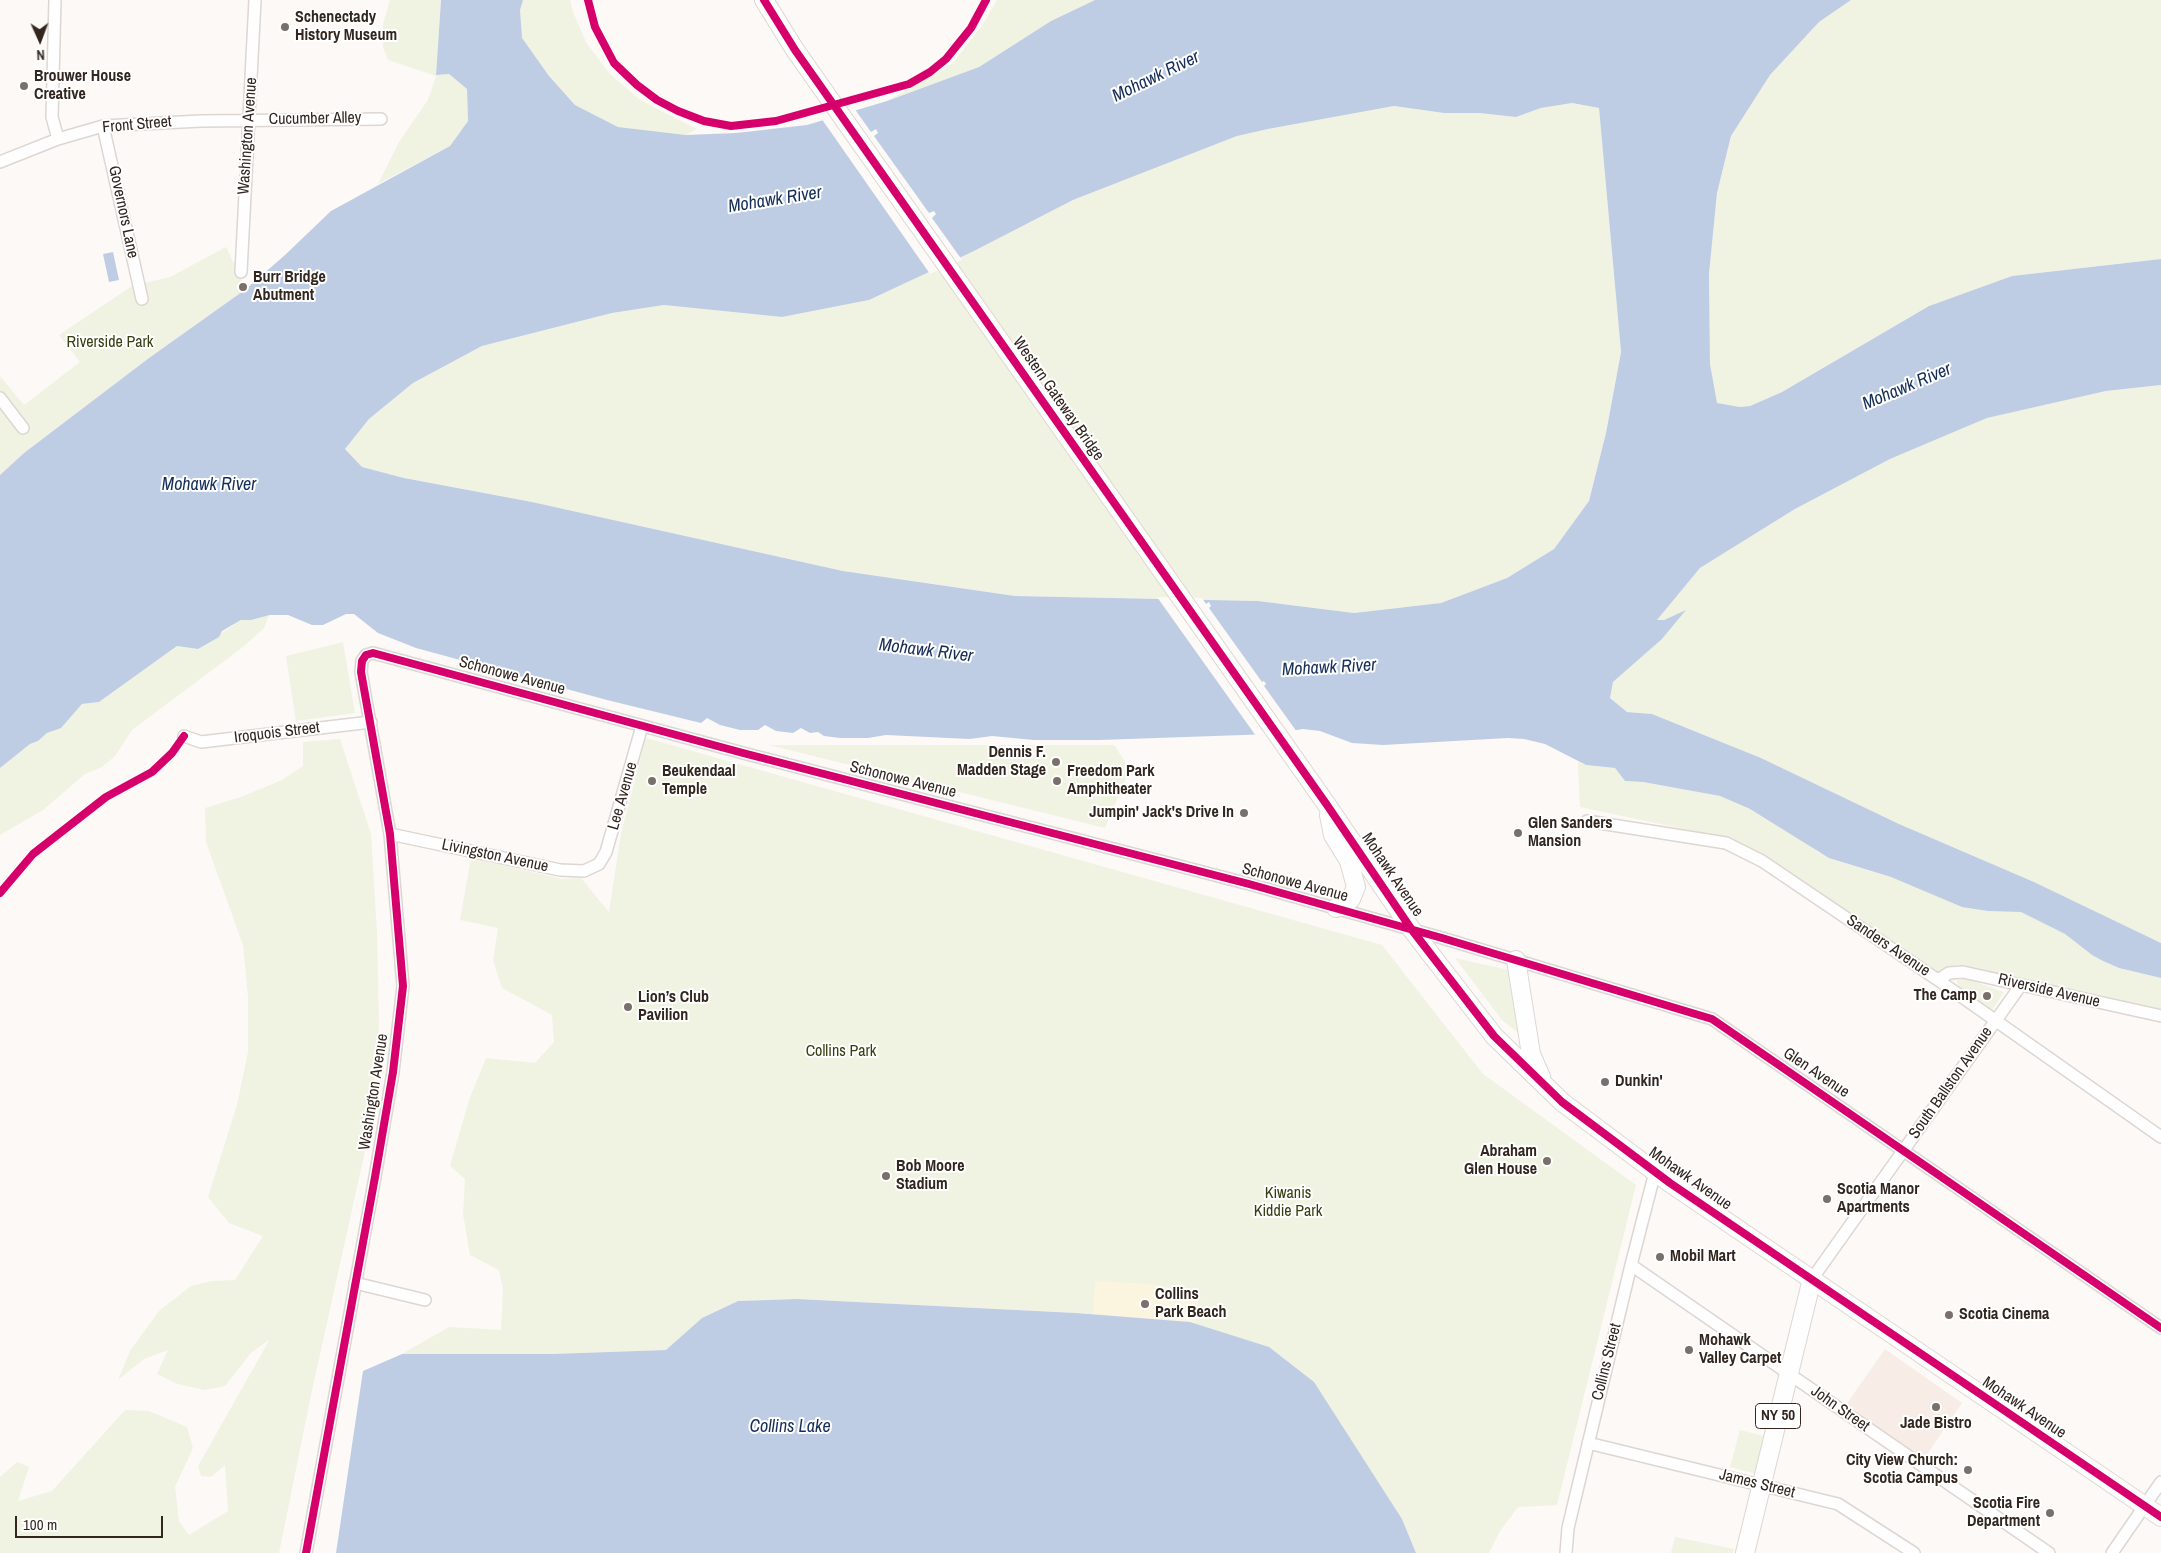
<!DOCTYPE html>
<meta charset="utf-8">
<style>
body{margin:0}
#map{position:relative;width:2161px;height:1553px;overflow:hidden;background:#fcf9f7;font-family:"Archivo Narrow",sans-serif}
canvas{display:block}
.north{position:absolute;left:15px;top:15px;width:50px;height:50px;-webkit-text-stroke:4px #fff;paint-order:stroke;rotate:178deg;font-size:14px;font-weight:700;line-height:20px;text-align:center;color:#32261f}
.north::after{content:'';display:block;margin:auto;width:18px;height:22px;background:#32261f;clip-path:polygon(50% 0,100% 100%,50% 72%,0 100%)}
.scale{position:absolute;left:15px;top:1516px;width:148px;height:22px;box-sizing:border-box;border:2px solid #32261f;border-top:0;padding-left:6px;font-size:15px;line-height:18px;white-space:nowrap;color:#32261f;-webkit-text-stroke:4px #fff;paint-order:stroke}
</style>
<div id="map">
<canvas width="2161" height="1553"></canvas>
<div class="north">N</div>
<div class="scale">100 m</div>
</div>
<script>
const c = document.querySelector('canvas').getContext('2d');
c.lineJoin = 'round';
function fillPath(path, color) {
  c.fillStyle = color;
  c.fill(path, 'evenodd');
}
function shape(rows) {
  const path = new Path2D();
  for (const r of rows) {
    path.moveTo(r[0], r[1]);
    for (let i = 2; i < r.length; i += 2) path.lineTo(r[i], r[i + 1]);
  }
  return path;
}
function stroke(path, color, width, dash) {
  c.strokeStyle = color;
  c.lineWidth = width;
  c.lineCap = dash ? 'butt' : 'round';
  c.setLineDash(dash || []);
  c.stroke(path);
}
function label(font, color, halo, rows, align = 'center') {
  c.font = font + ' "Archivo Narrow",sans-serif';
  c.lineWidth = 4;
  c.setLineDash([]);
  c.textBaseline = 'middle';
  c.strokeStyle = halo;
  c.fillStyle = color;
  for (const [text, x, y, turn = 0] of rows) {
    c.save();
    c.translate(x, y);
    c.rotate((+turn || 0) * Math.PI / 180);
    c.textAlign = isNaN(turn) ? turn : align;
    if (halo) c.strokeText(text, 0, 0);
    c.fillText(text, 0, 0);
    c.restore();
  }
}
fillPath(shape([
 [1885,1349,1962,1403,1922,1462,1843,1409]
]), '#f7ede6');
fillPath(shape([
 [390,0,441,0,436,75,449,74,467,89,468,121,450,146,378,184,399,142,428,100,436,76,388,60,383,47,383,24],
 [477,0,570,0,573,12,587,44,610,74,640,100,697,129,686,135,618,127,575,105],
 [997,0,1095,0,1051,21,979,67,887,101,953,63,983,24],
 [1851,0,2161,0,2161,259,2012,276,1929,306,1782,392,1750,406,1740,407,1716,403,1710,364,1709,274,1717,193,1731,136,1770,75,1819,22],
 [1572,103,1599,108,1621,352,1606,433,1589,501,1554,549,1507,578,1441,603,1354,613,1258,601,1015,596,843,571,532,502,404,478,362,467,345,449,369,419,413,383,482,346,612,313,664,305,782,317,869,300,974,251,1073,200,1237,136,1268,129,1394,106,1444,113,1479,113,1516,117,1541,108],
 [226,247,246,289,149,358,24,453,0,475,0,376,24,405,80,362,59,335,132,286,170,277],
 [2161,385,2161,943,2034,882,1899,824,1761,758,1652,714,1627,712,1610,698,1613,682,1662,639,1685,611,1664,620,1657,620,1700,568,1795,509,1890,459,1987,418,2106,391],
 [269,615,264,628,243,647,132,730,115,756,102,767,85,774,43,810,0,835,0,768,30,744,38,741,47,733,61,728,82,704,99,702,177,646,198,649,241,620,251,620],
 [343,642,355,713,296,721,286,656],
 [646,738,1382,945,1483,1074,1636,1185,1557,1505,1518,1507,1500,1531,1489,1553,1416,1553,1402,1519,1356,1448,1190,1322,1076,1313,797,1299,738,1301,702,1318,667,1350,552,1354,402,1354,449,1327,501,1330,503,1289,499,1270,470,1255,463,1214,465,1179,450,1166,469,1100,486,1058,535,1063,554,1042,552,1015,502,988,493,960,498,928,460,920,471,858,562,879,581,878,609,912,621,833],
 [340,739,371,834,377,933,379,1025,371,1124,311,1395,279,1553,0,1553,0,1477,17,1462,29,1467,18,1501,52,1491,125,1410,149,1411,187,1427,193,1448,175,1487,179,1521,189,1535,228,1511,225,1465,211,1477,201,1476,198,1466,270,1339,251,1353,225,1386,204,1390,178,1384,157,1374,168,1350,144,1359,118,1380,130,1351,159,1311,191,1286,211,1281,235,1280,263,1236,229,1223,208,1197,237,1105,248,1052,248,997,243,945,206,842,205,808,241,797,282,780,303,766,303,742],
 [769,745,1114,745,1130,769,1105,828],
 [1578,762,1586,765,1615,768,1625,781,1643,782,1720,796,1750,809,1796,836,1818,852,1842,862,1891,877,1949,901,1988,911,2004,910,2022,912,2065,934,2092,955,2103,961,2119,968,2161,978,2161,1011,1956,965,1936,973,1760,853,1726,838,1580,807],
 [1455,958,1513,971,1523,1037,1502,1020],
 [1961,979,1967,979,2004,992,1991,1012,1959,989,1957,981],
 [1740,1430,1764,1436,1756,1474,1730,1467],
 [1675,1537,1734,1549,1733,1553,1671,1553]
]), '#f0f3e2');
fillPath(shape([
 [1095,1281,1152,1284,1199,1294,1195,1323,1093,1314]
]), '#fbf4de');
fillPath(shape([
 [441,0,523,0,520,10,522,38,549,76,575,105,618,127,686,135,736,133,807,125,887,101,979,67,1051,21,1095,0,1851,0,1819,22,1770,75,1731,136,1717,193,1709,274,1710,364,1717,403,1740,407,1750,406,1782,392,1929,306,2012,276,2161,259,2161,385,2106,391,1987,418,1890,459,1795,509,1700,568,1657,620,1664,620,1686,610,1662,639,1613,682,1610,698,1627,712,1652,714,1761,758,1899,824,2034,882,2161,943,2161,978,2119,968,2103,961,2092,955,2065,934,2021,912,1988,911,1962,907,1891,877,1829,858,1750,809,1720,796,1643,782,1625,781,1615,768,1586,765,1545,744,1524,739,1508,738,1383,745,1352,743,1320,731,1303,729,1272,734,1099,740,1034,740,992,736,970,739,886,735,868,738,840,738,824,736,818,732,810,733,801,728,793,733,776,731,765,725,758,730,740,730,720,725,707,718,701,723,607,700,416,648,378,633,354,614,346,614,323,625,312,625,288,615,270,615,251,620,241,620,222,631,219,637,198,649,177,646,99,702,82,704,61,728,47,733,38,741,30,744,0,768,0,475,24,453,149,358,246,289,285,255,331,211,450,146,468,121,467,89,449,74,436,75],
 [1572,103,1599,108,1621,352,1606,433,1589,501,1554,549,1507,578,1441,603,1354,613,1258,601,1015,596,843,571,532,502,404,478,362,467,345,449,369,419,413,383,482,346,612,313,664,305,782,317,869,300,974,251,1073,200,1237,136,1268,129,1394,106,1444,113,1479,113,1516,117,1541,108],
 [113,252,119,280,109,282,103,254],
 [797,1299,1076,1313,1190,1322,1269,1347,1314,1382,1402,1519,1416,1553,336,1553,363,1371,402,1354,552,1354,666,1350,702,1318,738,1301]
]), '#bfcde4');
fillPath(shape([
 [854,108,871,132,876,129,878,133,874,136,929,213,934,211,936,214,932,218,962,260,930,274,821,118],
 [1157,597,1202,598,1206,604,1209,602,1211,606,1209,608,1262,682,1264,681,1266,684,1264,686,1297,732,1256,736]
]), '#fcf9f7');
const minor = shape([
 [55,0,52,117,58,139],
 [103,126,142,299],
 [0,162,58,139,103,126,201,121,381,119],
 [241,272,255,0],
 [0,398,23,428],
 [184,736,201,742,371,722],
 [1587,821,1726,843,1762,861,1938,980,2161,1137],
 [390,834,560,870,584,871,599,864,606,852,642,726],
 [1938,980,1949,973,1963,972,2161,1016],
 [1631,1265,2049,1553],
 [1812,1279,2021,985],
 [355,1283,425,1300],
 [1588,1443,1838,1504,1914,1553],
 [306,1553,375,1177,393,1072,403,986,390,834,361,672,362,661,366,655,373,653,743,753,1249,884,1442,938,1712,1019,2161,1328],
 [1566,1553,1568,1528,1631,1265,1655,1172],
 [2112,1553,2161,1482]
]);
const primary = shape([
 [764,0,795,50,1327,805,1412,930,1494,1036,1562,1102,1670,1183,2161,1517],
 [1329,815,1333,835,1349,861,1356,887,1351,899,1345,904,1336,908],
 [1516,960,1531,1054,1541,1077],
 [1745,1553,1812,1279]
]);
stroke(minor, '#ddd6d2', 14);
stroke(primary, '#ddd6d2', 20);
stroke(minor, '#fffefe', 11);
stroke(primary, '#fffefe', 18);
stroke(shape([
 [588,0,595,27,605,46,614,63,637,85,657,100,678,111,704,121,731,126,776,121,909,84,930,72,946,59,971,28,986,0],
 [764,0,795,50,1327,805,1412,930,1494,1036,1562,1102,1670,1183,2161,1517],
 [0,893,33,854,106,797,152,772,172,753,184,736],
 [306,1553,375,1177,393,1072,403,986,390,834,361,672,362,661,366,655,373,653,743,753,1249,884,1442,938,1712,1019,2161,1328]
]), '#d6006c', 8);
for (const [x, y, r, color] of [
 [285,27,5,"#79706b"],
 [24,86,5,"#79706b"],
 [243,287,5,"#79706b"],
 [1056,762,5,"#79706b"],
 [652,781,5,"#79706b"],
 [1057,781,5,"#79706b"],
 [1244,813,5,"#79706b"],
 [1518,833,5,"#79706b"],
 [1987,996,5,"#79706b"],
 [628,1007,5,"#79706b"],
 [1605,1082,5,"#79706b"],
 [1547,1161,5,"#79706b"],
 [886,1176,5,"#79706b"],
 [1827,1199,5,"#79706b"],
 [1660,1257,5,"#79706b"],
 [1145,1304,5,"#79706b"],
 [1949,1315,5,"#79706b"],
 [1689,1350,5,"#79706b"],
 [1936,1407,5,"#79706b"],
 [1968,1470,5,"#79706b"],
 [2050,1513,5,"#79706b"]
]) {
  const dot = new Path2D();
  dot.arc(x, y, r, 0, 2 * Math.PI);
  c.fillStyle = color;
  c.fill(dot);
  stroke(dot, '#fff', 2);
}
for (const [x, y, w] of [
 [1778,1416,45]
]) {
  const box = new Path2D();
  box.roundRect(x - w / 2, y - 12.5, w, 25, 4);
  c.fillStyle = '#fff';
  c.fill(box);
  stroke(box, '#32261f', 1);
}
label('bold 15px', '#32261f', null, [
 ["NY 50",1778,1416]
]);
label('bold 16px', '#32261f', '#fff', [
 ["Schenectady",295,18],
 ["History Museum",295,36],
 ["Brouwer House",34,77],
 ["Creative",34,95],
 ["Burr Bridge",253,278],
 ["Abutment",253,296],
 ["Dennis F.",1046,753,"right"],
 ["Madden Stage",1046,771,"right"],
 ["Beukendaal",662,772],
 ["Temple",662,790],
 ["Freedom Park",1067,772],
 ["Amphitheater",1067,790],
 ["Jumpin' Jack's Drive In",1234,813,"right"],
 ["Glen Sanders",1528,824],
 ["Mansion",1528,842],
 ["The Camp",1977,996,"right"],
 ["Lion’s Club",638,998],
 ["Pavilion",638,1016],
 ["Dunkin'",1615,1082],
 ["Abraham",1537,1152,"right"],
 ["Glen House",1537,1170,"right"],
 ["Bob Moore",896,1167],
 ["Stadium",896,1185],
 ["Scotia Manor",1837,1190],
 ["Apartments",1837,1208],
 ["Mobil Mart",1670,1257],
 ["Collins",1155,1295],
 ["Park Beach",1155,1313],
 ["Scotia Cinema",1959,1315],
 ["Mohawk",1699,1341],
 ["Valley Carpet",1699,1359],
 ["Jade Bistro",1936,1424,"center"],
 ["City View Church:",1958,1461,"right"],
 ["Scotia Campus",1958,1479,"right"],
 ["Scotia Fire",2040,1504,"right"],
 ["Department",2040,1522,"right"]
], 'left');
label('16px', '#32261f', '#fff', [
 ["Cucumber Alley",315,119,-1],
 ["Front Street",137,125,-5],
 ["Washington Avenue",248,136,-86],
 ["Governors Lane",123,212,78],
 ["Western Gateway Bridge",1058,399,55],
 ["Schonowe Avenue",512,676,15],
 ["Iroquois Street",277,733,-7],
 ["Schonowe Avenue",903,780,14],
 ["Lee Avenue",623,796,-74],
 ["Livingston Avenue",495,856,12],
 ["Mohawk Avenue",1392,875,56],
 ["Schonowe Avenue",1295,883,15],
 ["Sanders Avenue",1888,946,34],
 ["Riverside Avenue",2049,991,13],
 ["Glen Avenue",1816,1073,34],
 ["South Ballston Avenue",1951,1083,-55],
 ["Washington Avenue",374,1092,-81],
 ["Mohawk Avenue",1690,1179,35],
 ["Collins Street",1607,1362,-76],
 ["Mohawk Avenue",2024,1408,34],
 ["John Street",1840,1409,35],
 ["James Street",1757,1484,14]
]);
label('16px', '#373e11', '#fff', [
 ["Riverside Park",110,343],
 ["Collins Park",841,1052],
 ["Kiwanis",1288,1194],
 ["Kiddie Park",1288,1212]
]);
label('italic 18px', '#162e5a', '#fff', [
 ["Mohawk River",1156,77,-26],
 ["Mohawk River",775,200,-9],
 ["Mohawk River",1907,387,-23],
 ["Mohawk River",209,485],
 ["Mohawk River",926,651,7],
 ["Mohawk River",1329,668,-3],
 ["Collins Lake",790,1427]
]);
</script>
